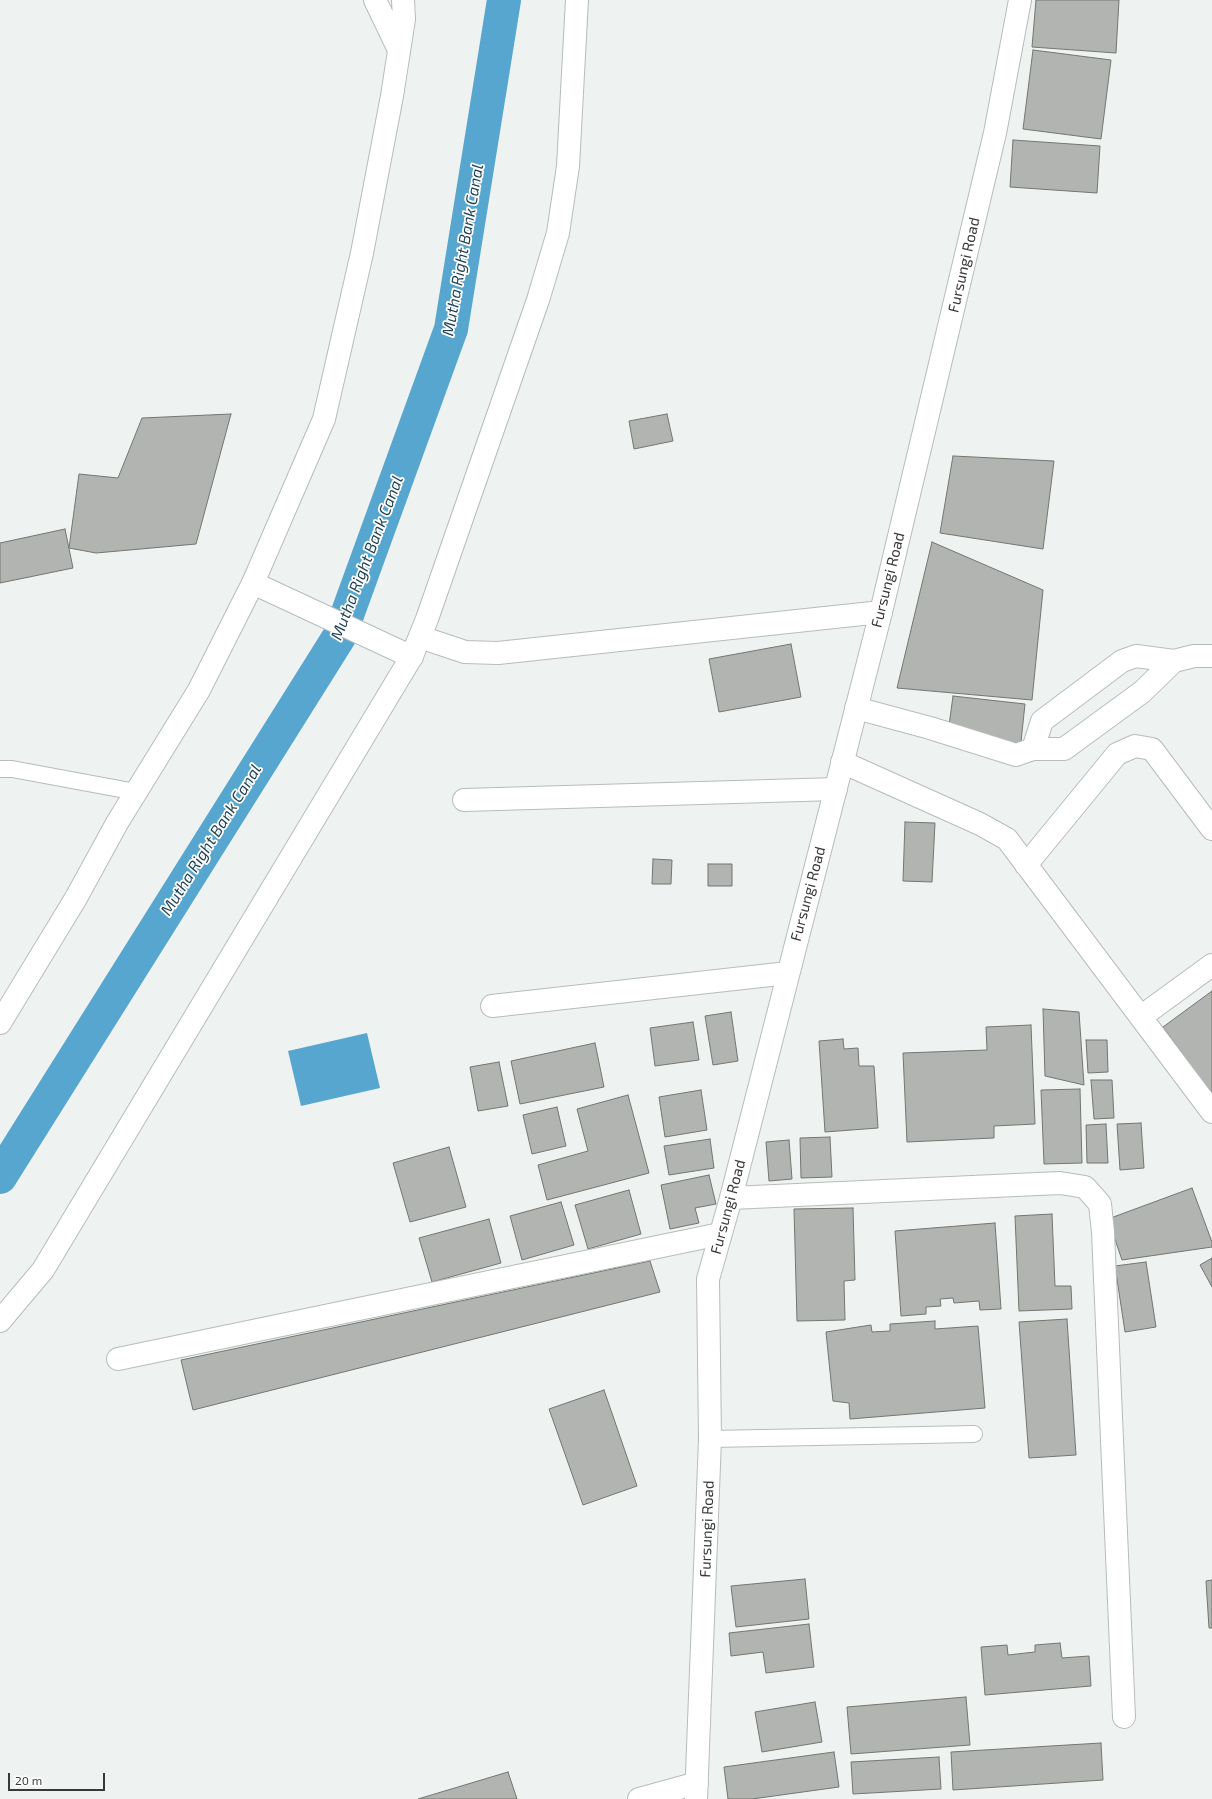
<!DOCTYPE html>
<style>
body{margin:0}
#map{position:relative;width:1212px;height:1799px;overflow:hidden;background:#eef3f1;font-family:"Exo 2",sans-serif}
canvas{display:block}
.scale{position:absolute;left:8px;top:1773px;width:97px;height:18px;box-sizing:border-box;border:2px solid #373938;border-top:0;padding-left:5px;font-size:12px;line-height:14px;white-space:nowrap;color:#373938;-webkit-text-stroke:3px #fff;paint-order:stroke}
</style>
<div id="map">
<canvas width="1212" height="1799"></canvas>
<div class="scale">20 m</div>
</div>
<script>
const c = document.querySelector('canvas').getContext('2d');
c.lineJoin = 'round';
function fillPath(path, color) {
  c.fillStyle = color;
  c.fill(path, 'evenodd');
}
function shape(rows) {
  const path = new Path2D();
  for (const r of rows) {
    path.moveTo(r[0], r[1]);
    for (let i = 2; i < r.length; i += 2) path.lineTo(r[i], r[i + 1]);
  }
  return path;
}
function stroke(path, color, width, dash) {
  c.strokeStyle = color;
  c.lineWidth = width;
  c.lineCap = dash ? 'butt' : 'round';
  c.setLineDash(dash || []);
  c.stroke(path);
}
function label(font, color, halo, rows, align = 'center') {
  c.font = font + ' "Exo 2",sans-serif';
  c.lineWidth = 3.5;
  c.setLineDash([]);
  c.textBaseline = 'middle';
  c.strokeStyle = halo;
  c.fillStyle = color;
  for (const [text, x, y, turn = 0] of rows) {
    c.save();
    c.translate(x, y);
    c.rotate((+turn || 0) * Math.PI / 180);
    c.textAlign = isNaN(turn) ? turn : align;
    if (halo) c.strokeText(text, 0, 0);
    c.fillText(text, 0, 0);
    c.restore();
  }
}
fillPath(shape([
 [367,1033,380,1088,301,1106,288,1051]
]), '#57a6d0');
stroke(shape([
 [0,1177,339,637,451,329,504,0]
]), '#57a6d0', 34);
const building = shape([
 [1036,0,1119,0,1116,53,1032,47,1036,0],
 [1033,50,1111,60,1101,139,1023,129,1033,50],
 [1013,140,1100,146,1097,193,1010,187,1013,140],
 [231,414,196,544,96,553,69,548,79,474,118,478,142,418,231,414],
 [667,414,673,441,634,449,629,421,667,414],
 [953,456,1054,461,1043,549,940,533,953,456],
 [65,529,73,568,0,583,0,543,65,529],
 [932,542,1043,590,1032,700,897,688,932,542],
 [791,644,801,697,719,712,709,659,791,644],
 [953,696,1025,704,1020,751,948,733,953,696],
 [905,822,935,823,932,882,903,881,905,822],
 [653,859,672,860,671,884,652,884,653,859],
 [708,864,732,864,732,886,708,886,708,864],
 [1212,991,1212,1094,1163,1027,1212,991],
 [1043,1009,1079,1012,1084,1085,1045,1076,1043,1009],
 [731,1012,738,1061,713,1065,705,1016,731,1012],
 [693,1022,699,1060,655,1066,650,1028,693,1022],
 [1031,1025,1035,1124,994,1126,994,1138,907,1142,903,1053,987,1050,986,1027,1031,1025],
 [843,1039,844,1049,858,1048,859,1066,874,1066,878,1128,825,1132,819,1041,843,1039],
 [1086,1040,1107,1040,1108,1072,1088,1073,1086,1040],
 [595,1043,604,1087,520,1104,511,1061,595,1043],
 [499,1062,508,1106,478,1111,470,1067,499,1062],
 [1091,1080,1112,1080,1114,1118,1094,1119,1091,1080],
 [1080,1089,1082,1163,1044,1164,1041,1090,1080,1089],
 [701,1090,707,1130,665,1137,659,1097,701,1090],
 [628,1095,649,1173,547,1200,538,1165,588,1151,577,1109,628,1095],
 [557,1107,566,1146,532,1154,523,1115,557,1107],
 [1141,1123,1144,1168,1120,1170,1117,1124,1141,1123],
 [1106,1124,1108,1163,1087,1163,1086,1125,1106,1124],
 [830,1137,832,1177,801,1178,800,1138,830,1137],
 [710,1139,714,1168,669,1175,664,1146,710,1139],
 [789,1140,792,1179,769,1181,766,1142,789,1140],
 [449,1147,466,1207,410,1222,393,1163,449,1147],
 [709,1175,716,1204,695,1208,699,1223,670,1229,661,1185,709,1175],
 [1192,1188,1212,1242,1212,1247,1122,1260,1108,1219,1192,1188],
 [629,1190,641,1234,588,1249,575,1205,629,1190],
 [561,1202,574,1245,522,1260,510,1216,561,1202],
 [853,1208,855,1280,844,1281,845,1320,797,1321,794,1209,853,1208],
 [1052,1214,1055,1286,1071,1286,1072,1309,1019,1311,1015,1216,1052,1214],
 [489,1219,501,1263,432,1282,419,1238,489,1219],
 [995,1223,1001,1309,980,1310,979,1301,954,1303,953,1298,940,1299,941,1306,926,1307,926,1314,901,1316,895,1231,995,1223],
 [1212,1258,1212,1287,1200,1265,1212,1258],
 [650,1261,660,1292,193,1410,181,1360,650,1261],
 [1146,1262,1156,1327,1125,1332,1115,1266,1146,1262],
 [1067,1319,1076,1455,1029,1458,1019,1322,1067,1319],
 [935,1321,935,1329,978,1326,985,1408,850,1419,849,1403,833,1401,826,1332,871,1325,872,1332,890,1331,890,1324,935,1321],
 [604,1390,637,1486,583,1505,549,1409,604,1390],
 [805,1579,809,1619,736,1627,731,1586,805,1579],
 [1212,1580,1212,1628,1209,1628,1206,1581,1212,1580],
 [809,1624,814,1667,766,1673,763,1652,731,1656,729,1633,809,1624],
 [1060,1643,1062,1658,1089,1656,1091,1686,985,1695,981,1647,1007,1645,1008,1655,1035,1652,1035,1645,1060,1643],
 [966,1697,970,1745,851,1754,847,1707,966,1697],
 [815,1702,822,1742,762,1752,755,1712,815,1702],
 [1101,1743,1103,1780,953,1790,951,1752,1101,1743],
 [834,1752,839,1787,752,1799,728,1799,724,1767,834,1752],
 [939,1757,941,1789,853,1794,851,1762,939,1757],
 [508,1772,517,1799,418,1799,508,1772]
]);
fillPath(building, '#b1b4b0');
stroke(building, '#737571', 1);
const lane = shape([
 [0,769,12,769,136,792],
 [710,1439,974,1434]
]);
const street = shape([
 [375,0,399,50],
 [253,583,412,657],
 [420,637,465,652,498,653,881,612],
 [1174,661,1194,656,1212,656],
 [856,708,930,728,1016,755,1033,749,1064,749,1142,692,1174,661,1136,656,1122,661,1042,721,1033,749],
 [842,762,980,824,1007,839,1212,1112],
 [464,800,836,789],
 [1026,865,1117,754,1135,746,1152,749,1212,829],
 [492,1006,788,973],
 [1142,1016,1212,965],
 [0,1023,76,898,117,823,199,690,253,583,324,419,362,253,392,96,404,19,403,0],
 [731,1198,1060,1183,1085,1187,1100,1204,1103,1232,1124,1717],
 [0,1321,43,1270,412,656,427,619,538,300,558,233,568,166,577,0],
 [118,1359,720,1234],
 [639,1799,697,1783]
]);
const secondary = shape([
 [696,1799,710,1439,708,1279,731,1198,881,612,995,133,1020,0]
]);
stroke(lane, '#b7bcba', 18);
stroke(street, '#b7bcba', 24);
stroke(secondary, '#b7bcba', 24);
stroke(lane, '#fff', 16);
stroke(street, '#fff', 22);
stroke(secondary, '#fff', 22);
label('15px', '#373938', '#fff', [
 ["Fursungi Road",964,265,-77],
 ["Fursungi Road",888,580,-76],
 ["Fursungi Road",808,894,-75],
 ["Fursungi Road",728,1207,-75],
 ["Fursungi Road",707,1529,-88]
]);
label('italic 16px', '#1c3f51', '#fff', [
 ["Mutha Right Bank Canal",463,250,-80],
 ["Mutha Right Bank Canal",367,558,-69],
 ["Mutha Right Bank Canal",211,840,-58]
]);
</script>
